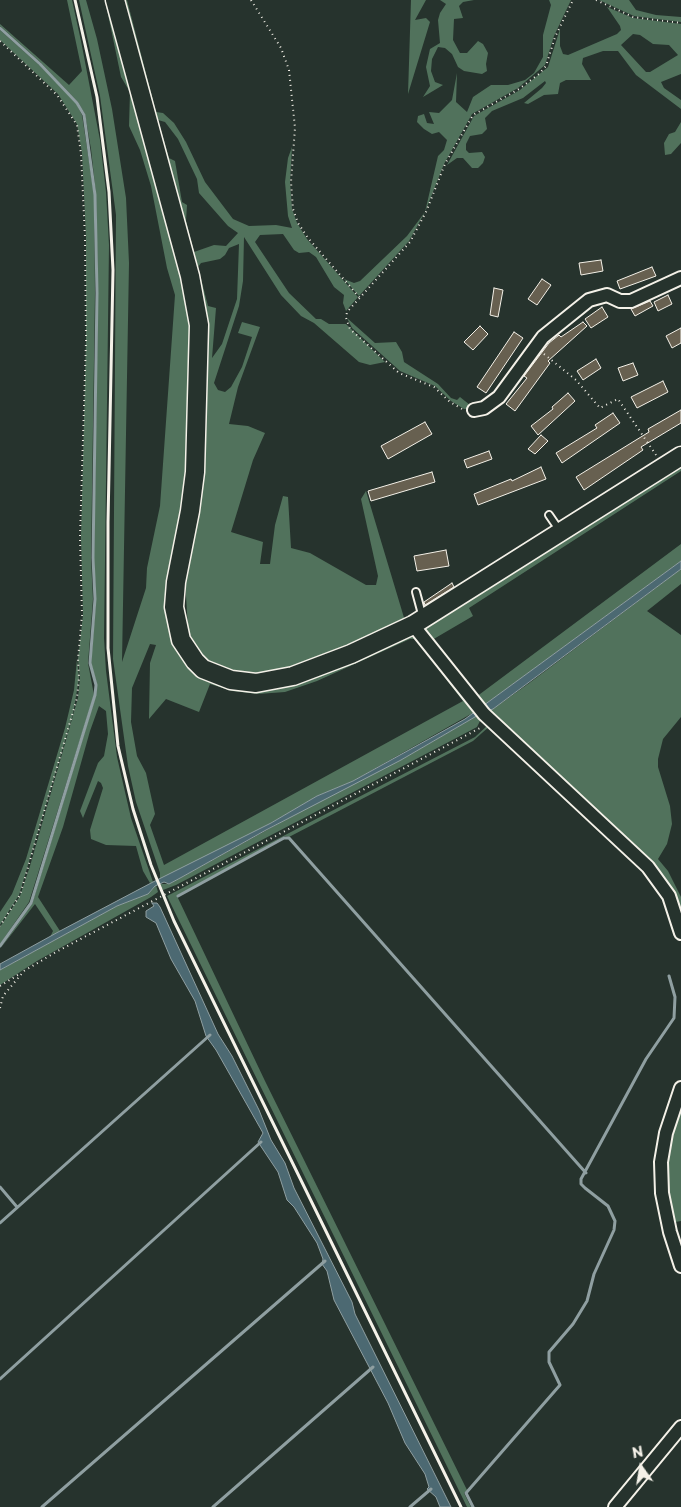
<!DOCTYPE html>
<style>
body{margin:0}
#map{position:relative;width:681px;height:1507px;overflow:hidden;background:#26332d;font-family:"Playpen Sans",sans-serif}
canvas{display:block}
.north{position:absolute;left:616px;top:1442px;width:50px;height:50px;-webkit-text-stroke:4px #26332d;paint-order:stroke;rotate:347deg;font-size:14px;font-weight:700;line-height:20px;text-align:center;color:#f4f1e8}
.north::after{content:'';display:block;margin:auto;width:18px;height:22px;background:#f4f1e8;clip-path:polygon(50% 0,100% 100%,50% 72%,0 100%)}
</style>
<div id="map">
<canvas width="681" height="1507"></canvas>
<div class="north">N</div>
</div>
<script>
const c = document.querySelector('canvas').getContext('2d');
c.lineJoin = 'round';
function fillPath(path, color) {
  c.fillStyle = color;
  c.fill(path, 'evenodd');
}
function shape(rows) {
  const path = new Path2D();
  for (const r of rows) {
    path.moveTo(r[0], r[1]);
    for (let i = 2; i < r.length; i += 2) path.lineTo(r[i], r[i + 1]);
  }
  return path;
}
function stroke(path, color, width, dash) {
  c.strokeStyle = color;
  c.lineWidth = width;
  c.lineCap = dash ? 'butt' : 'round';
  c.setLineDash(dash || []);
  c.stroke(path);
}
fillPath(shape([
 [67,0,72,0,81,41,100,140,106,192,109,245,104,638,106,671,117,757,131,818,153,882,150,883,143,871,136,846,106,845,91,839,90,830,103,788,101,783,98,781,83,818,80,811,98,763,104,756,108,734,106,711,99,706,90,731,63,827,38,897,60,931,50,937,53,931,35,904,0,949,32,904,96,695,97,685,91,663,96,599,94,559,98,293,96,194,91,149,85,114,78,102,41,63,0,26,0,24,69,85,82,71],
 [79,0,86,0,97,39,112,109,126,198,129,263,122,662,146,588,147,568,160,506,175,295,167,268,151,186,140,150,129,126,130,92,121,77,105,0,109,0,190,298,193,398,172,636,244,689,271,690,312,678,405,635,411,635,416,636,478,710,353,781,317,796,271,823,160,880,160,873,136,802,128,766,113,659,116,215,100,96],
 [410,639,415,639,463,701,164,865,150,825,155,814,146,773,137,756,131,722,132,688,150,644,156,645,150,663,149,719,166,699,199,712,210,684,232,691,258,694,285,692,317,681],
 [122,0,127,0,156,112,163,113,174,123,186,142,205,182,233,219,249,226,276,225,292,228,288,216,285,182,288,158,292,147,290,182,292,209,297,223,307,239,358,297,346,311,343,303,344,295,334,287,316,257,309,252,299,253,294,250,283,234,260,235,255,242,289,293,316,319,321,319,329,324,346,324,385,362,370,365,359,362,314,323,301,316,281,295,244,237,243,281,239,306,214,383,218,390,225,392,231,387,242,367,252,337,238,333,242,322,260,327,238,387,229,424,248,426,265,433,253,460,231,532,263,542,260,564,270,564,275,525,283,496,288,497,291,548,310,553,366,585,376,585,378,576,361,499,366,491,405,621,293,672,239,676,212,663,203,656,195,648,188,629,185,579,205,463,206,319],
 [158,120,165,122,178,139,197,179,199,193,228,226,238,233,226,246,214,245,194,252,186,221,187,205,182,202,175,161,169,158],
 [239,244,237,299,222,344,212,358,216,308,208,306,198,267,201,263,220,259,225,255,229,248],
 [411,0,426,0,415,20,426,18,430,22,408,94],
 [440,0,474,0,463,2,459,6,463,18,454,19,453,40,460,53,467,53,478,41,483,44,488,53,486,64,487,71,482,74,464,71,458,67,452,54,445,48,438,47,432,59,431,71,435,82,443,85,423,97,430,86,426,67,430,49,440,43,438,20,440,13,446,4],
 [549,0,571,0,554,36,545,65,518,88,472,114,444,164,425,212,409,241,359,296,344,279,354,283,360,281,407,236,425,212,438,156,444,150,447,140,439,132,432,134,424,129,417,122,418,116,424,114,427,123,434,124,429,112,439,113,452,100,457,73,456,102,467,112,473,97,491,85,508,85,525,80,534,73,543,57,543,35,551,5],
 [599,0,629,0,636,10,656,15,681,17,681,22,634,16],
 [607,7,633,18,681,24,681,74,661,82,664,88,681,100,681,109,636,75,618,51,603,51,583,58,582,64,591,80,566,80,560,83,558,94,544,95,528,104,524,103,542,88,546,83,545,81,523,98,492,111,485,118,487,129,482,134,470,136,466,144,466,150,469,153,482,152,485,157,483,163,478,168,472,168,463,158,457,158,447,165,474,116,520,90,548,67,560,29,560,46,563,54,568,55,617,34,621,30,620,26],
 [633,34,640,35,653,44,669,45,678,55,650,72,646,72,621,45],
 [0,30,39,65,76,103,82,115,94,194,95,293,91,559,93,599,88,663,94,695,29,902,0,944,0,927,20,896,30,866,78,698,80,678,78,659,83,615,81,537,86,340,86,237,82,153,77,124,58,94,0,40],
 [681,122,681,143,671,154,665,155,664,143,669,134,675,132],
 [347,318,375,343,396,342,402,352,404,362,438,384,451,398,457,400,460,397,475,409,464,409,451,401,435,386,400,371,352,328],
 [681,463,681,471,469,608,473,616,432,640,423,628],
 [681,544,681,561,483,706,476,697],
 [681,569,681,584,647,611,681,635,681,717,663,739,658,759,658,767,670,806,672,824,667,844,658,859,668,871,681,897,681,920,673,896,487,710,493,709,528,684],
 [77,659,79,678,73,714,19,895,0,925,0,912,12,894,26,859,65,728,74,690],
 [480,714,481,719,477,727,460,736,176,885,163,890,160,884,169,884,182,877,332,794,401,760],
 [488,725,491,725,473,741,289,837,285,836,177,896,265,1081,467,1490,464,1493,471,1507,467,1507,167,896,475,737],
 [156,885,158,892,151,897,37,961,0,985,0,970,117,906,148,894],
 [681,1100,681,1221,670,1223,665,1186,668,1138]
]), '#51725c');
const water = shape([
 [681,561,681,569,493,709,480,714,401,760,266,830,182,877,169,884,164,882,155,886,148,894,117,906,0,970,0,964,60,931,153,882,271,823,317,796,353,781,465,719,681,561],
 [152,903,157,903,160,907,218,1034,232,1056,259,1110,271,1140,285,1163,294,1188,352,1302,355,1314,451,1507,440,1507,436,1497,427,1489,429,1487,425,1474,405,1443,388,1403,334,1300,327,1271,322,1264,323,1259,317,1243,294,1207,287,1200,278,1172,258,1142,263,1133,216,1050,206,1036,195,1001,171,959,156,923,146,917,146,911,154,906,152,903]
]);
fillPath(water, '#4c6972');
stroke(water, '#8f9fa1', 1);
stroke(shape([
 [0,28,40,64,77,103,84,115,95,195,97,293,93,558,95,599,90,663,96,685,95,695,31,903,0,946],
 [178,896,284,838,289,838,586,1173],
 [0,1187,17,1207],
 [0,1223,210,1035],
 [0,1379,261,1142],
 [42,1507,325,1261],
 [213,1507,373,1367],
 [410,1507,431,1489],
 [473,1507,466,1493,560,1385,549,1362,549,1352,573,1324,587,1301,594,1274,614,1230,615,1221,608,1206,585,1188,581,1184,581,1179,646,1059,674,1018,675,997,669,976]
]), '#8f9fa1', 3);
const building = shape([
 [601,260,603,271,581,275,579,263,601,260],
 [652,267,656,276,620,289,617,281,652,267],
 [542,279,551,285,537,305,528,299,542,279],
 [494,288,503,290,498,317,490,315,494,288],
 [668,295,672,304,658,311,654,302,668,295],
 [650,301,653,306,635,316,631,309,650,301],
 [602,307,608,317,591,328,585,319,602,307],
 [583,322,587,326,548,361,550,363,515,411,506,404,527,378,524,376,549,343,559,335,561,337,583,322],
 [480,326,488,334,473,350,464,342,480,326],
 [681,328,681,343,672,348,666,336,681,328],
 [514,332,523,338,486,393,477,387,514,332],
 [596,359,601,368,583,380,577,371,596,359],
 [633,363,638,375,623,381,618,368,633,363],
 [663,381,668,392,637,408,631,397,663,381],
 [568,393,575,401,538,435,531,426,553,409,552,407,568,393],
 [681,410,681,423,641,447,643,450,584,490,576,477,649,432,648,429,681,410],
 [613,413,620,423,562,463,556,453,597,428,595,425,613,413],
 [425,422,432,434,388,459,381,446,425,422],
 [541,435,548,441,535,454,528,449,541,435],
 [489,451,492,459,467,468,464,460,489,451],
 [541,467,546,479,478,505,474,494,511,479,512,481,541,467],
 [432,472,435,482,371,501,368,491,432,472],
 [446,550,449,566,417,571,414,556,446,550],
 [452,583,454,587,425,605,424,602,452,583]
]);
fillPath(building, '#676050');
stroke(building, '#f4f1e8', 1);
const lane = shape([
 [549,515,560,531],
 [416,592,423,618]
]);
const street = shape([
 [474,410,484,408,499,397,543,337,589,300,607,295,620,301,631,301,681,278],
 [413,625,484,714,648,867,669,896,681,933],
 [681,1088,666,1133,661,1162,662,1193,670,1232,681,1266],
 [615,1507,681,1427]
]);
const secondary = shape([
 [115,0,190,276,199,325,195,472,190,511,176,582,174,607,181,640,195,661,203,669,231,680,256,683,293,676,351,654,413,625,681,456]
]);
stroke(lane, '#f4f1e8', 10);
stroke(street, '#f4f1e8', 16);
stroke(secondary, '#f4f1e8', 21);
stroke(shape([
 [251,0,281,48,289,70,295,128,291,182,293,209,298,223,308,238,360,298],
 [596,0,633,17,681,23],
 [0,41,57,95,77,125,81,154,85,237,86,340,80,537,82,615,78,659,79,678,77,698,20,895,0,926],
 [544,354,576,380,600,408,618,399,656,455],
 [462,409,450,402,434,387,399,373,350,329,346,318,347,312,410,242,426,212,445,164,473,115,519,89,539,74,546,66,555,37,573,0],
 [0,986,21,973],
 [0,1008,3,996,24,971,56,952,480,728]
]), '#f4f1e8', 2, [1, 4]);
stroke(lane, '#26332d', 6);
stroke(street, '#26332d', 12);
stroke(secondary, '#26332d', 18);
stroke(shape([
 [75,0,97,97,109,192,113,270,108,522,108,648,118,746,133,809,151,865,174,921,461,1507]
]), '#f4f1e8', 3);
</script>
